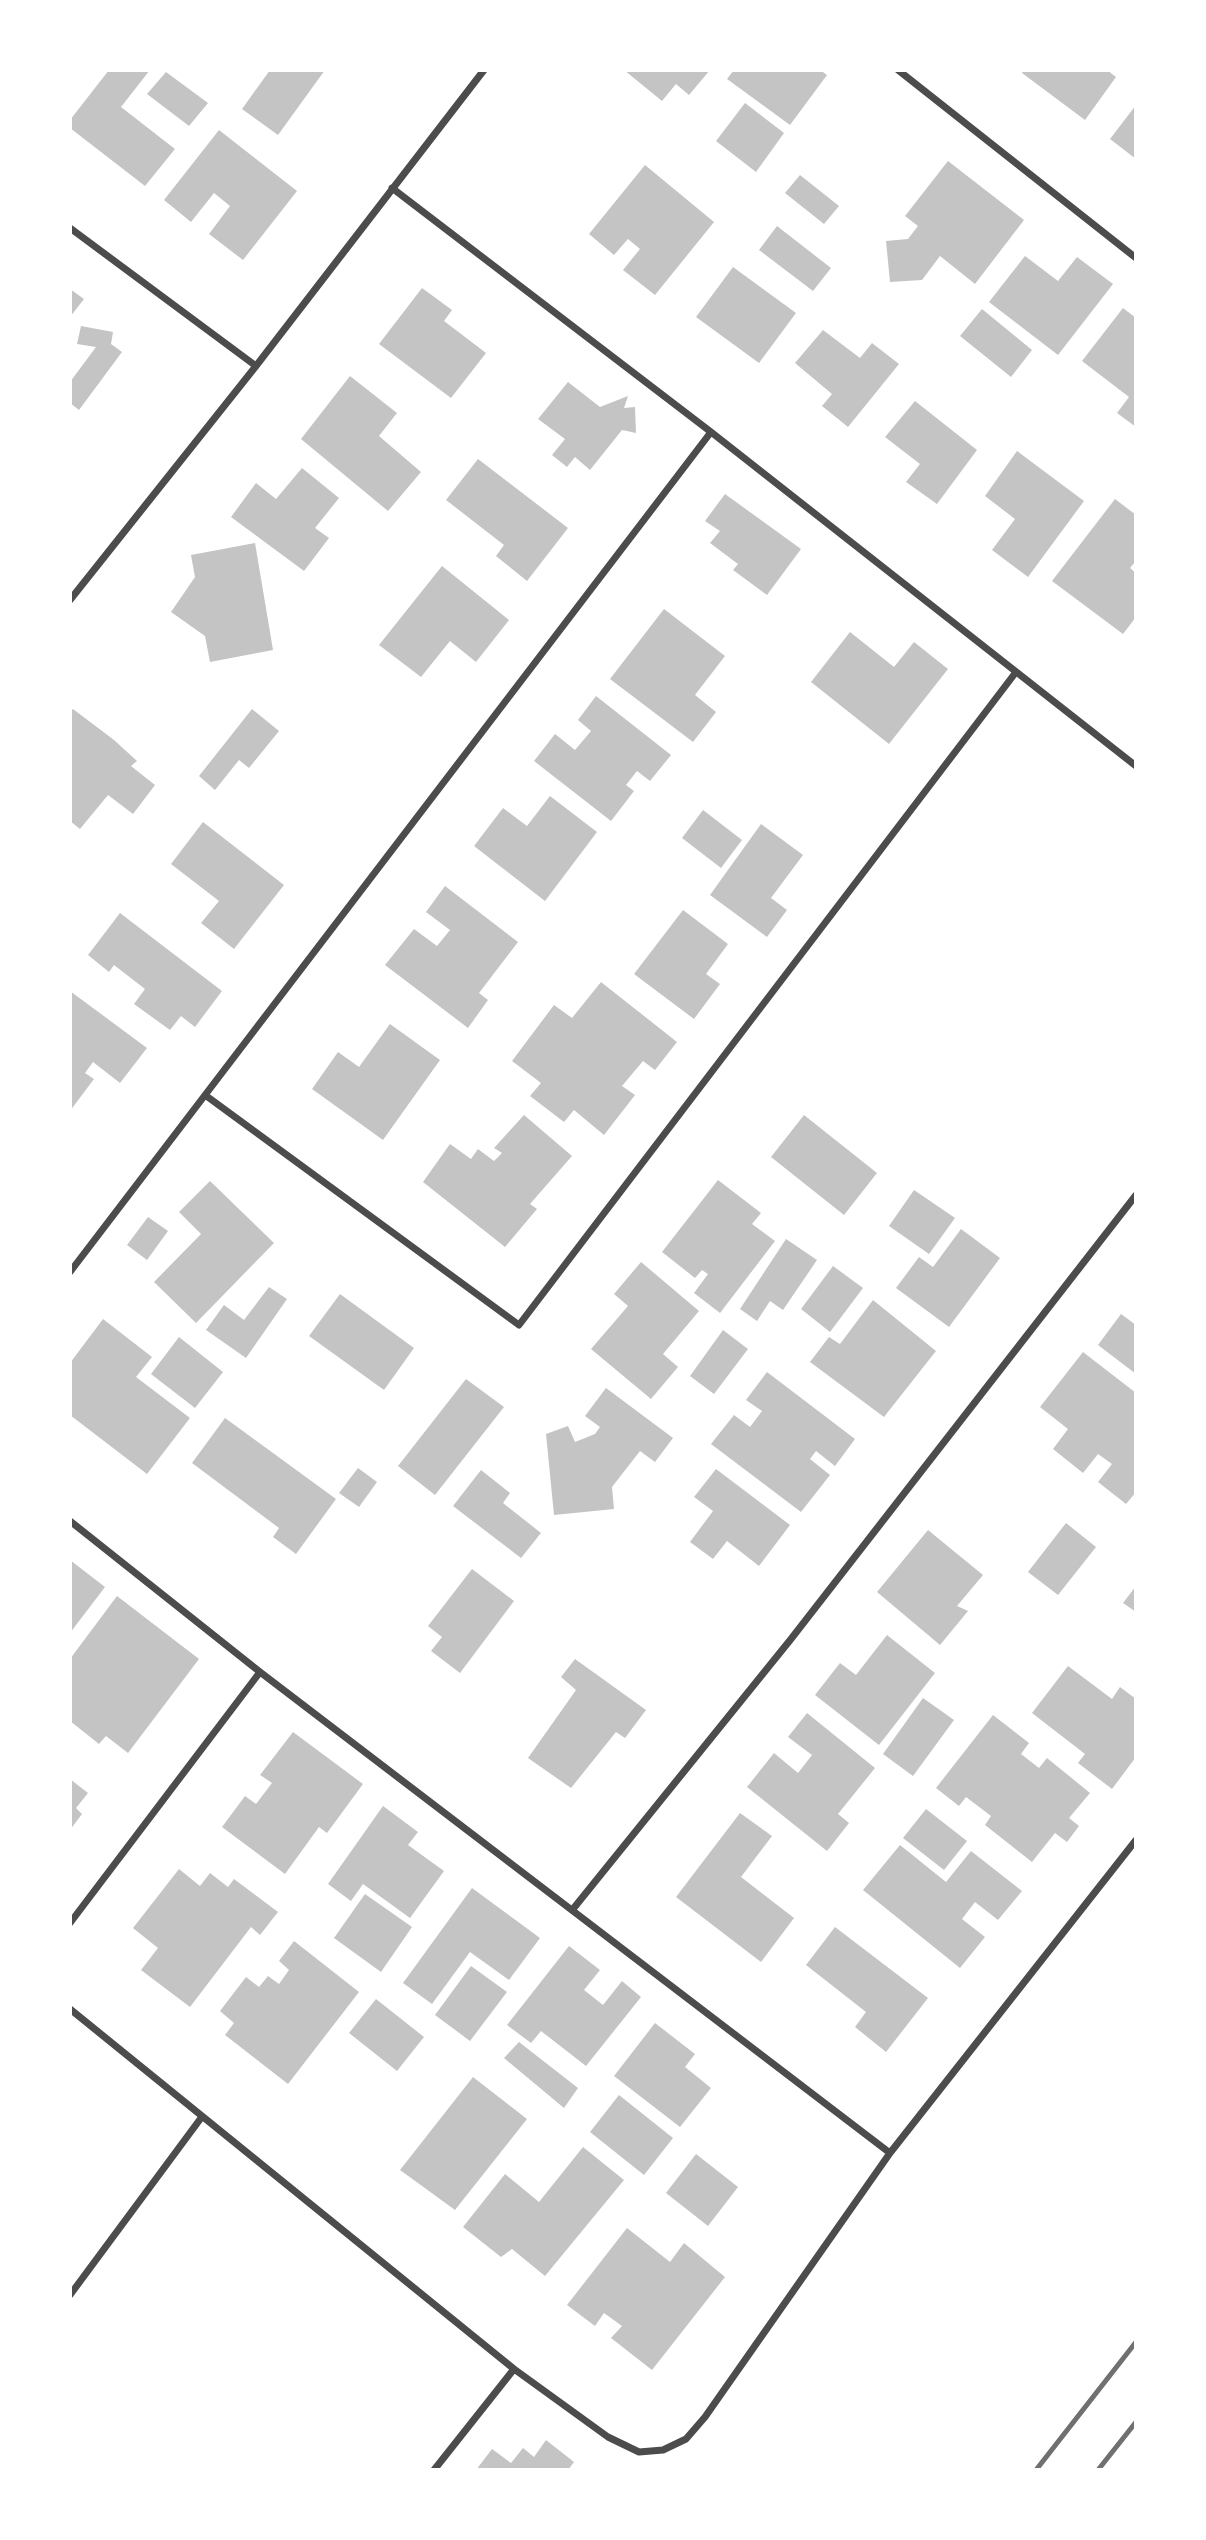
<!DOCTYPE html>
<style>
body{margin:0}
#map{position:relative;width:1206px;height:2540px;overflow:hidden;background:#fff;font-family:"PT Sans Narrow",sans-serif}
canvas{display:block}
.frame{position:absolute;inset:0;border:72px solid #fff;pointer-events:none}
</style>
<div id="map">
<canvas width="1206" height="2540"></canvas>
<div class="frame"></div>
</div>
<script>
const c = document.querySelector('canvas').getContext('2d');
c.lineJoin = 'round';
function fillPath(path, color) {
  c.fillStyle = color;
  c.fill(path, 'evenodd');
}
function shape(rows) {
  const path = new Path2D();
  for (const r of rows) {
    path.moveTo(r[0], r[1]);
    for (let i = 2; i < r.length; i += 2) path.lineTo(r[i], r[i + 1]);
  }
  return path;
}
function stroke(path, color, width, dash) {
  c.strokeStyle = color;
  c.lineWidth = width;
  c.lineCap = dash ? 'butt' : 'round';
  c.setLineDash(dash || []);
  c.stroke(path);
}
fillPath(shape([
 [109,70,150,70,121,107,175,149,145,186,70,128,70,120],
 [270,70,325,70,278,135,242,109],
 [624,70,710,70,689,95,676,84,662,101],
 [734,70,820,70,827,75,790,125,727,79],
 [1024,70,1107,70,1116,77,1085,120,1022,73],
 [166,72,208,103,189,126,147,94],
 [745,103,784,133,756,172,716,141],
 [1136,105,1136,159,1110,139],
 [219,130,297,191,243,260,209,234,230,206,214,193,191,222,164,200],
 [948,161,1024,220,975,284,940,256,922,280,890,282,886,241,908,239,918,226,905,216],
 [645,165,714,222,655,295,623,270,640,249,628,239,614,255,589,234],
 [800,175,839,206,824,224,785,193],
 [777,226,831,268,813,291,759,250],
 [1025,256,1058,281,1077,257,1113,284,1058,355,989,302],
 [733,267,796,313,759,363,696,317],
 [422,288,452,310,444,321,486,353,451,398,379,344],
 [70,289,84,299,70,317],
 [1123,308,1136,318,1136,427,1117,413,1129,397,1082,361],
 [982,309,1032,350,1011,377,960,336],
 [81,326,113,332,111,344,122,352,79,410,70,403,70,382,96,347,77,344],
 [823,330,860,358,872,343,899,364,848,427,822,406,832,394,795,363],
 [350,376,397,413,379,436,421,472,388,511,301,439],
 [568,382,600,407,628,396,624,408,635,407,636,433,622,430,590,470,575,457,567,467,552,455,565,439,538,419],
 [915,401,977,450,937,504,906,482,920,464,885,437],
 [1017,451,1084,501,1028,577,992,550,1015,519,985,496],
 [478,459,568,528,527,581,496,556,504,545,446,500],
 [302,468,339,498,315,528,329,538,304,571,231,517,256,483,276,499],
 [725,494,801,549,767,595,733,570,738,564,710,543,720,531,705,521],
 [1115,499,1136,515,1136,561,1130,568,1136,573,1136,617,1123,634,1052,581],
 [255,543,273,650,210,662,205,636,171,612,195,577,191,555],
 [442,566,509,620,476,662,450,641,421,677,379,645],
 [664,609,725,656,695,695,716,712,693,742,610,679],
 [850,632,894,667,914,642,948,669,889,744,811,682],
 [596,696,671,755,650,781,637,771,626,785,634,791,611,821,534,761,555,734,575,750,591,731,578,720],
 [73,709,114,740,137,761,131,766,155,785,133,814,108,795,80,829,70,821,70,712],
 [252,709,279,731,249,768,239,760,215,790,199,776],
 [550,796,597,832,545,901,474,846,503,808,527,826],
 [703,810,742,840,721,868,682,838],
 [203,822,284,885,234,949,201,923,219,901,171,864],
 [761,824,803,855,771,898,787,910,767,937,710,895],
 [445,886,518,942,479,993,488,1000,468,1028,385,965,414,929,437,946,450,930,426,912],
 [683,910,728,944,706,974,720,984,694,1019,634,974],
 [120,913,222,991,195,1027,181,1016,170,1030,134,1004,145,989,114,965,109,972,88,955],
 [601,982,677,1042,655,1070,643,1061,622,1086,635,1095,604,1135,574,1110,564,1122,530,1096,541,1083,512,1061,554,1005,572,1018],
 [70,991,147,1048,120,1083,93,1062,85,1073,94,1079,70,1111],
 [390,1024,440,1060,383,1140,312,1089,338,1052,359,1067],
 [524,1115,572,1156,530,1204,537,1209,505,1247,423,1182,450,1144,471,1159,478,1149,494,1161,502,1153,494,1148],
 [804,1115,877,1173,844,1215,771,1157],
 [718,1180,761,1213,752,1224,775,1241,720,1313,694,1293,708,1274,702,1270,695,1278,662,1252],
 [210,1181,274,1243,196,1323,154,1282,201,1234,179,1212],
 [914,1190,955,1218,929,1254,889,1226],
 [148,1217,168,1231,147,1260,127,1245],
 [961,1229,1000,1258,949,1327,896,1288,919,1257,933,1267],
 [786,1239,817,1260,783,1310,770,1301,757,1321,740,1309],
 [641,1262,699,1311,663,1354,678,1367,651,1399,591,1349,628,1306,614,1294],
 [833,1266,863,1288,830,1332,801,1309],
 [269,1287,287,1299,246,1358,206,1330,224,1305,244,1320],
 [340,1294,414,1348,384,1390,309,1336],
 [873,1300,936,1351,884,1417,810,1362,829,1337,840,1344],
 [1121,1314,1136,1325,1136,1374,1098,1345],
 [103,1319,152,1357,136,1377,190,1418,147,1474,70,1415,70,1363],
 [723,1330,748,1349,714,1394,690,1376],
 [179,1337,223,1372,195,1408,151,1374],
 [1083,1352,1136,1393,1136,1492,1126,1504,1098,1482,1112,1464,1098,1454,1083,1473,1053,1449,1068,1429,1040,1407],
 [767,1372,855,1439,835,1466,816,1451,810,1459,830,1475,801,1512,711,1444,734,1415,750,1427,762,1411,746,1400],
 [466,1379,504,1407,435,1495,398,1466],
 [606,1388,673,1438,655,1462,640,1451,612,1487,614,1509,554,1515,546,1434,568,1426,575,1442,595,1434,600,1427,585,1416],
 [225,1418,336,1499,296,1554,273,1537,279,1528,192,1463],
 [358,1468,377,1482,359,1507,339,1493],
 [716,1469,790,1525,759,1566,727,1541,713,1559,690,1542,713,1511,694,1497],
 [481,1470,510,1493,503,1503,541,1533,521,1558,453,1506],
 [1066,1523,1096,1547,1058,1595,1028,1572],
 [928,1530,983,1575,957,1606,968,1611,940,1645,877,1592],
 [70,1560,105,1587,70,1633],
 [472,1569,514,1601,460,1673,431,1651,442,1637,428,1626],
 [1136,1586,1136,1612,1123,1603],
 [117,1596,199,1659,128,1753,106,1736,99,1744,70,1721,70,1659],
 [887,1635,935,1673,879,1745,815,1695,840,1663,856,1675],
 [575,1659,646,1710,625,1738,616,1732,571,1788,528,1758,576,1690,561,1677],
 [1068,1666,1112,1699,1120,1687,1136,1699,1136,1757,1112,1789,1078,1763,1085,1754,1032,1713],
 [923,1698,954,1720,913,1776,883,1754],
 [807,1713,875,1768,838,1814,849,1823,827,1851,747,1787,774,1753,798,1773,812,1755,788,1737],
 [993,1715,1029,1743,1021,1754,1039,1768,1047,1758,1090,1793,1069,1818,1079,1826,1067,1842,1055,1833,1032,1862,985,1825,991,1816,966,1797,959,1806,936,1788],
 [293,1732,363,1784,327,1833,319,1827,285,1874,222,1827,245,1796,256,1804,272,1783,260,1775],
 [70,1779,88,1793,76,1808,82,1814,70,1830],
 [383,1806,418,1832,408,1845,444,1871,410,1918,363,1884,351,1901,328,1884],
 [926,1809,967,1841,944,1870,903,1838],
 [740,1813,772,1836,741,1877,794,1918,761,1962,676,1897],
 [900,1845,946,1882,971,1851,1022,1891,998,1920,975,1902,962,1919,985,1937,960,1968,863,1890],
 [179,1869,200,1886,210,1873,228,1887,234,1879,278,1912,260,1935,251,1927,190,2007,141,1970,158,1948,133,1928],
 [472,1888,540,1938,509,1980,470,1952,432,2004,403,1983],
 [365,1894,412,1927,381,1972,334,1938],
 [835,1927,928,1998,886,2052,855,2027,866,2012,806,1965],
 [294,1941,359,1992,288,2084,225,2035,234,2023,220,2011,246,1977,259,1987,268,1976,279,1984,289,1970,279,1961],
 [569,1946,600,1970,584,1990,603,2005,622,1981,641,1997,586,2066,541,2031,531,2043,507,2025],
 [471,1966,507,1992,470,2041,435,2015],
 [376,1999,424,2037,397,2071,349,2033],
 [655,2023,695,2054,685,2067,711,2088,680,2127,614,2076],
 [519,2042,578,2088,564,2108,504,2058],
 [473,2077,527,2119,455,2210,400,2170],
 [619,2095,673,2138,644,2175,590,2132],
 [583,2147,624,2180,545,2276,512,2249,501,2257,463,2227,505,2174,539,2202],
 [696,2154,738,2187,708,2226,666,2193],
 [627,2228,670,2262,684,2243,725,2277,652,2370,611,2338,622,2326,604,2313,595,2326,567,2305],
 [546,2440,574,2462,568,2470,476,2470,492,2449,511,2463,523,2448,534,2457]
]), '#c4c4c4');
stroke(shape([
 [898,70,1136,258],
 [392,188,711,432,1136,766],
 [70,228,256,366],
 [70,600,256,366,484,70],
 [205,1095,519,1325,1016,672],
 [70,1272,711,432],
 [70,1521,260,1672,890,2153],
 [573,1909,791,1639,1136,1195],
 [70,1923,260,1672],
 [70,2009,514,2369,434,2470],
 [70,2295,201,2118],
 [514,2369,608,2437,639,2452,663,2450,686,2439,705,2417,890,2153,1136,1840]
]), '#4c4c4c', 7);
stroke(shape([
 [1036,2470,1136,2342],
 [1098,2470,1136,2422]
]), '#707070', 5);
</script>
